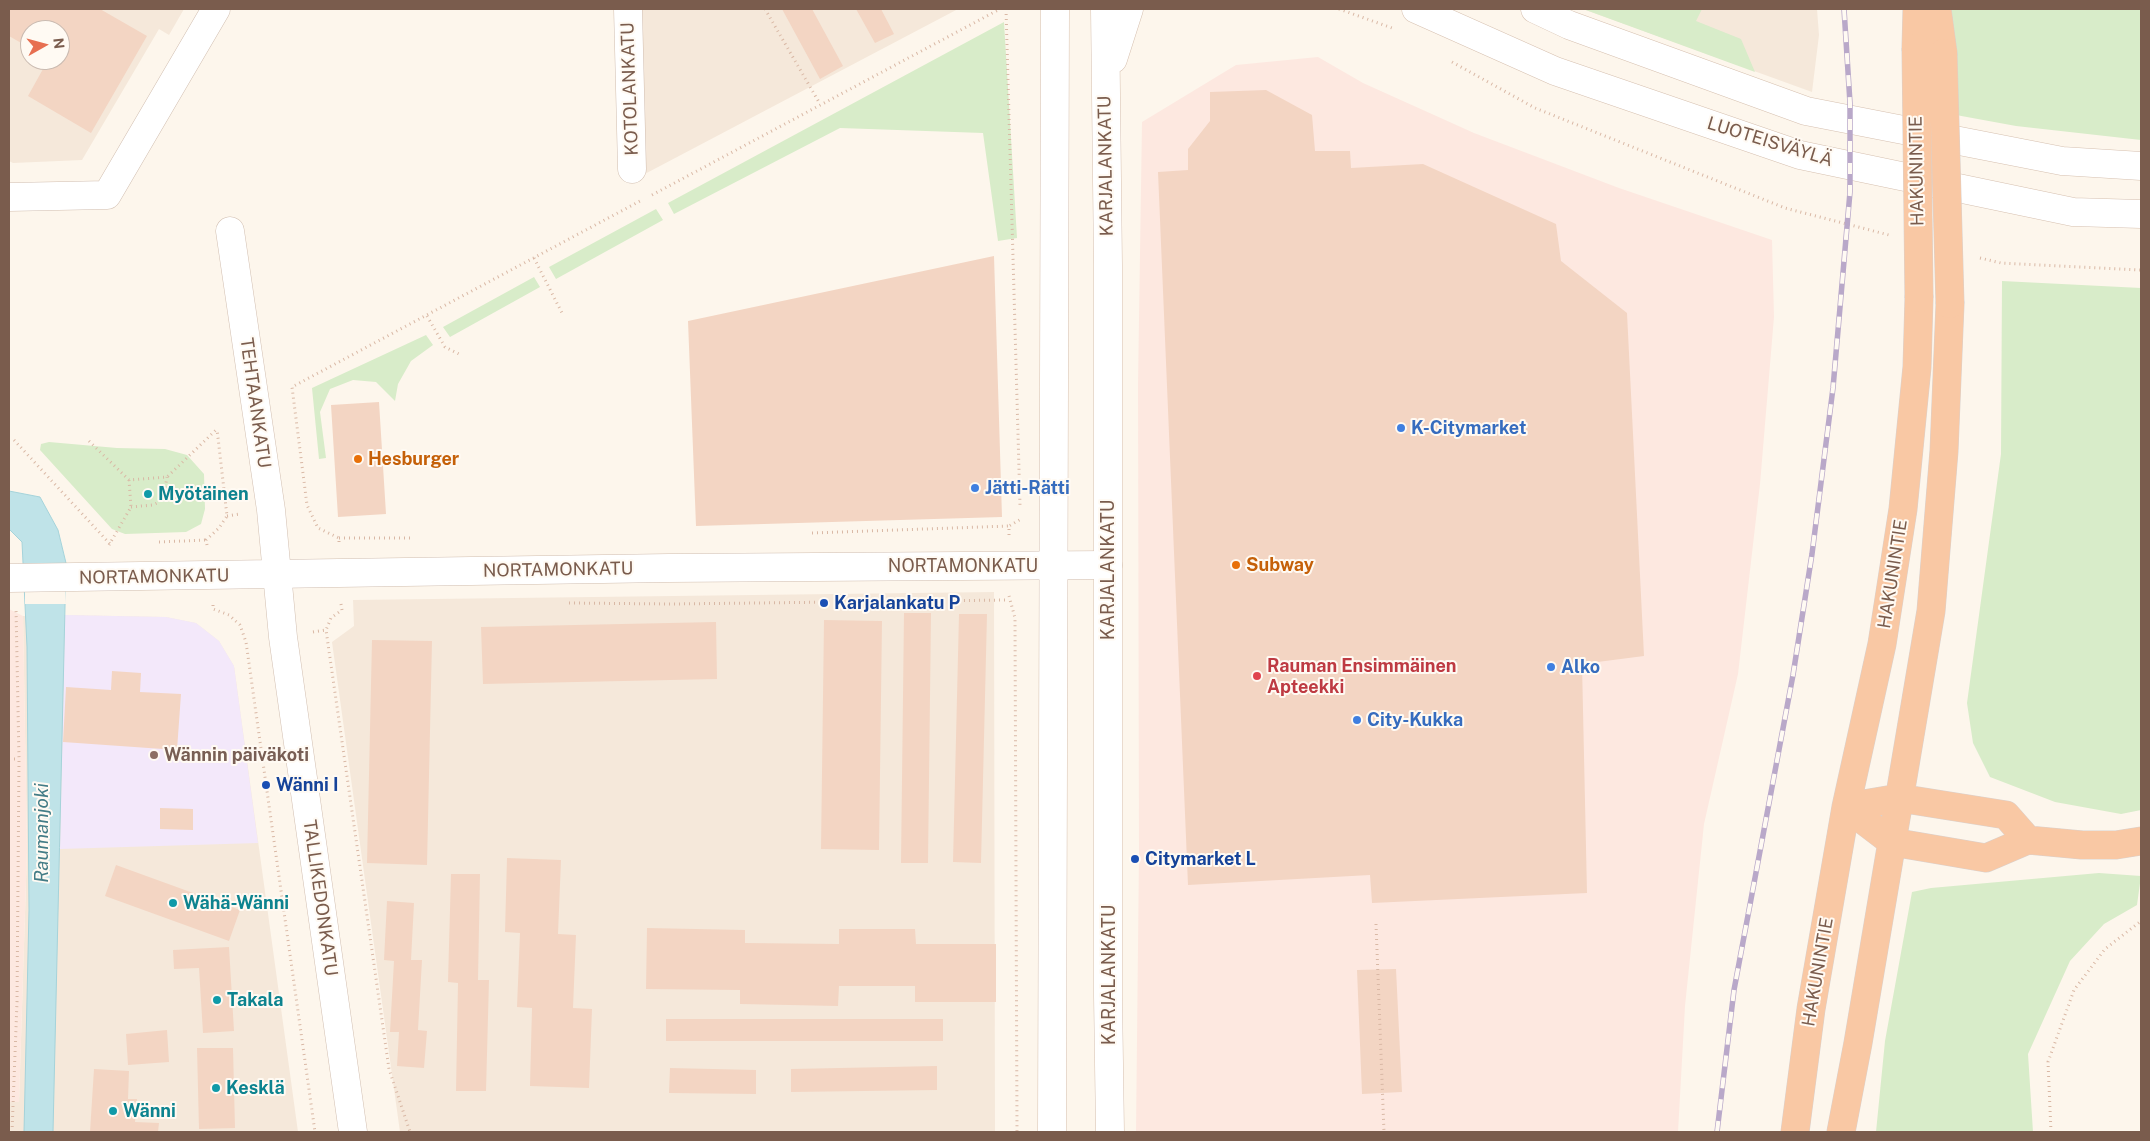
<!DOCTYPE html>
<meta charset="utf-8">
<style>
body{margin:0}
#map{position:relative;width:2150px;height:1141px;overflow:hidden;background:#fdf6ec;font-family:"Public Sans",sans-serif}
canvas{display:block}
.frame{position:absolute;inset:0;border:10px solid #7a5c4d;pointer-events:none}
.north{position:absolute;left:20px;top:20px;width:50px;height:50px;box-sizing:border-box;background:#fffaf3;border:1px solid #cabbb1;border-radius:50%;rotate:83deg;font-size:14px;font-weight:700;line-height:20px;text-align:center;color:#7a5c4d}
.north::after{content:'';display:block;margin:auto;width:18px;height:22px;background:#e76f51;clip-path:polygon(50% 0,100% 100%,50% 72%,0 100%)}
</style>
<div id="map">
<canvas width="2150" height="1141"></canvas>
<div class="frame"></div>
<div class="north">N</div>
</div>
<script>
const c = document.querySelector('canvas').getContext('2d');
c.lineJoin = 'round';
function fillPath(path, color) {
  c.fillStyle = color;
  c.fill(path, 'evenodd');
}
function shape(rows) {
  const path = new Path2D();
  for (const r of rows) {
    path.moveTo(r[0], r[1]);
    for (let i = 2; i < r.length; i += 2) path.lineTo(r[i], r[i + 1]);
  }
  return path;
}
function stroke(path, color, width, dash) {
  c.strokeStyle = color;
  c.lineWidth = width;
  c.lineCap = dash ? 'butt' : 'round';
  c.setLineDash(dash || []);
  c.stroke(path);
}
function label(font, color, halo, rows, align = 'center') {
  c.font = font + ' "Public Sans",sans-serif';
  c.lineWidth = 4;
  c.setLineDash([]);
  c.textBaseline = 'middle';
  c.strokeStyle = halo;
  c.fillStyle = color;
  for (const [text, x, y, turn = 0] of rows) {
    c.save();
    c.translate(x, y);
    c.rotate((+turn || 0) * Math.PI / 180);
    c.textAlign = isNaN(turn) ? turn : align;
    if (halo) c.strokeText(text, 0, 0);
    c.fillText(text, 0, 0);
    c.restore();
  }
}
fillPath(shape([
 [9,9,184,9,169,35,159,29,82,160,13,163,9,161],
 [30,30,60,30,60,60,30,60],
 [635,9,958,9,641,176],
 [1583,9,1817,9,1819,35,1812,92],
 [994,592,995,1132,400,1132,332,642,354,626,353,600],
 [65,615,166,617,196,623,219,641,234,666,298,1132,9,1132,9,1102,19,1102,27,849,23,616]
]), '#f5e8da');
fillPath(shape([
 [1318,57,1363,83,1474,133,1619,188,1772,240,1774,317,1760,484,1738,674,1704,824,1685,1006,1678,1132,1136,1132,1139,854,1138,385,1142,122,1236,65],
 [9,609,23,616,27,849,19,1102,9,1102]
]), '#fde8e0');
fillPath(shape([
 [65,615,166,617,196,623,219,641,234,666,258,843,60,849]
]), '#f3e8fa');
fillPath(shape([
 [1583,9,1702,9,1696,21,1741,39,1755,72],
 [1949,9,2141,9,2141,140,2016,126,1956,115],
 [1004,22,1017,238,998,241,983,133,840,128,674,214,668,203],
 [656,209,663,220,556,279,549,267],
 [534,277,540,287,450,337,443,327],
 [2002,281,2141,288,2141,810,2121,814,2055,802,1990,777,1973,743,1967,703,2001,454],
 [426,335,433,345,411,361,398,384,395,401,376,382,353,380,330,389,320,412,326,458,319,459,312,388],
 [49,442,117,448,165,449,187,455,204,474,205,509,201,524,186,532,125,534,112,529,40,450,41,444],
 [2099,873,2141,876,2137,905,2104,924,2070,961,2028,1054,2033,1132,1876,1132,1885,1041,1912,892,1931,888]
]), '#d8ecc9');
const water = shape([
 [9,491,40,497,58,530,66,563,53,1132,24,1132,29,910,27,647,22,542,9,529,9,491]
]);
fillPath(water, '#bfe3e8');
stroke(water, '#a5d3da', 1);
fillPath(shape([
 [65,578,66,604,25,604,25,579]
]), '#fdf6ec');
fillPath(shape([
 [9,9,100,9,147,36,91,133,28,96,48,60,60,60,60,30,30,30,30,48,9,36],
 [782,9,812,9,843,66,820,79],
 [856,9,881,9,894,34,875,43],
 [1266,90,1312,115,1315,151,1350,151,1351,168,1423,164,1556,224,1561,261,1627,313,1644,656,1582,664,1587,893,1372,903,1370,875,1188,885,1158,172,1188,170,1188,149,1210,121,1210,92],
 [994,256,1002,517,696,526,688,321],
 [379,402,386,514,338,517,331,405],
 [904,613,931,613,928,863,901,863],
 [959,614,987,614,981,863,953,862],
 [824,620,882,621,879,850,821,849],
 [716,622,717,679,483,684,481,627],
 [372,640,432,641,427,865,367,863],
 [112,671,141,673,140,692,181,694,177,750,63,742,66,687,111,690],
 [160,808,193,809,193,830,160,829],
 [507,858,561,860,558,934,576,935,573,1008,592,1009,589,1088,530,1086,532,1008,517,1007,520,933,505,932],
 [116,865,240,910,229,941,105,896],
 [451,874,480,874,478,980,489,980,486,1091,456,1091,458,983,448,982],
 [387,901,414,903,411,960,422,960,418,1030,427,1031,424,1068,397,1066,399,1032,390,1032,394,961,384,960],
 [647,928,745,930,745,943,839,944,839,929,915,929,916,944,996,944,996,1002,915,1002,915,986,839,986,838,1006,740,1004,740,990,646,989],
 [229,947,234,1031,203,1033,199,968,174,969,173,950],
 [1396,969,1402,1092,1362,1094,1357,970],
 [666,1019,943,1019,943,1041,666,1041],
 [167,1030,169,1062,128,1065,126,1034],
 [197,1048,233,1048,235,1128,199,1129],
 [937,1066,937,1090,791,1092,791,1069],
 [670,1068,756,1070,756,1094,669,1093],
 [94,1069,129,1071,128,1099,137,1099,135,1122,159,1123,158,1132,90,1132]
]), '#f3d5c3');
const minor = shape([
 [628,9,632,169],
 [9,197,107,195,216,9],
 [230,231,271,510,283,637,353,1132],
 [9,578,669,568,1108,565]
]);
const secondary = shape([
 [1105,9,1108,266,1108,996,1110,1132],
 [1416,9,1555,71,1800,155,2073,212,2141,214],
 [1535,9,1569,25,1806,111,2062,161,2141,166],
 [1113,59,1129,9],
 [1052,1132,1055,9]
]);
const trunk = shape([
 [1937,9,1943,53],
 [1916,48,1917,9],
 [1846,807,1892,842,1986,858,2028,840,2082,845,2116,845,2141,841],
 [1846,807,1899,798,2006,815,2028,840],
 [1795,1132,1811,1009,1846,807,1882,644,1903,509,1917,367,1919,298],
 [1841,1132,1858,1043,1931,611,1944,451,1950,304]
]);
stroke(minor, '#d1beb0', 29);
stroke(secondary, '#d6c0b0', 29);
stroke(trunk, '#dad1cd', 29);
stroke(shape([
 [765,9,820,104],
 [1006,9,1020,505],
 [1339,9,1392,28],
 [1452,62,1535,108,1785,208,1889,235],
 [652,195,1000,9],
 [534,258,563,315],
 [1980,258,2001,263,2141,270],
 [427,316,445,347,461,355],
 [14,440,111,545],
 [89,441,129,480,167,477,217,429],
 [131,507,153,505,159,502,164,495,167,477],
 [227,516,240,514],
 [812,533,1009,526],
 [1009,535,1009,526,1021,519],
 [339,538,411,538],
 [159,542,206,540],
 [339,542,339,538,318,528,307,505,292,387,642,200],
 [109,545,131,507,129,480],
 [207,545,206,540,219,528,227,516,217,429],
 [1009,596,1015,618,1017,1132],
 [569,603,672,604,1009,600],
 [341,604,342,610,331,618,326,630,389,1069,410,1132],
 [213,605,213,609,229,615,240,625,246,642,315,1132],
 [313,632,326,630],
 [9,759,19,759],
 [1376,924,1384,1132],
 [12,1132,17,1002,19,759,16,608],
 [2051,1132,2048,1062,2074,990,2105,949,2141,921]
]), '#d9b8a5', 3, [1, 4]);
stroke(minor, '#fff', 28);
stroke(secondary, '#fff', 28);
stroke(trunk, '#f9c8a4', 28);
const rail = shape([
 [1717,1132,1734,990,1793,675,1812,554,1833,388,1850,192,1850,103,1844,9]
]);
stroke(rail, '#b9a8c9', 5.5);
stroke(rail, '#fffaf3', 4, [11]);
const trunkBridge = shape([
 [1916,48,1919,298],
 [1943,53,1950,304]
]);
stroke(trunkBridge, '#dad1cd', 29, []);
stroke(trunkBridge, '#f9c8a4', 28);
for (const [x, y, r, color] of [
 [1401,428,5,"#3f7fe0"],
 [358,459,5,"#e8710a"],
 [975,488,5,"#3f7fe0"],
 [148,494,5,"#0f9aa8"],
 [1236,565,5,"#e8710a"],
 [824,603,5,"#1a4fb4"],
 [1551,667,5,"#3f7fe0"],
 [1257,676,5,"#e0444e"],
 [1357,720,5,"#3f7fe0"],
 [154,755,5,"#8d6e63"],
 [266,785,5,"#1a4fb4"],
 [1135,859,5,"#1a4fb4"],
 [173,903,5,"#0f9aa8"],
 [217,1000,5,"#0f9aa8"],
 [216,1088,5,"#0f9aa8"],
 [113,1111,5,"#0f9aa8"]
]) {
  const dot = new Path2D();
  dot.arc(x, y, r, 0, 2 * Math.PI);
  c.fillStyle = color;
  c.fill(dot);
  stroke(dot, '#fffaf3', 2);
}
label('18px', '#7a5c4d', '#fffaf3', [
 ["KOTOLANKATU",630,89,-92],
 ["LUOTEISVÄYLÄ",1770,142,17],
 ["KARJALANKATU",1106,166,-91],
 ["HAKUNINTIE",1917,171,-91],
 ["TEHTAANKATU",255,403,82],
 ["NORTAMONKATU",963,566],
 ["NORTAMONKATU",558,570,-1],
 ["KARJALANKATU",1108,570,-90],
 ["HAKUNINTIE",1893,574,-81],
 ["NORTAMONKATU",154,577,-1],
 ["TALLIKEDONKATU",320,898,82],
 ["HAKUNINTIE",1818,972,-80],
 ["KARJALANKATU",1109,975,-90]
]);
label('bold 18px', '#366cbe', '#fffaf3', [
 ["K-Citymarket",1411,428],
 ["Jätti-Rätti",985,488],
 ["Alko",1561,667],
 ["City-Kukka",1367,720]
], 'left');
label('bold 18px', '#c56008', '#fffaf3', [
 ["Hesburger",368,459],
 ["Subway",1246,565]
], 'left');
label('bold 18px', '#0d838f', '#fffaf3', [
 ["Myötäinen",158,494],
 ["Wähä-Wänni",183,903],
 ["Takala",227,1000],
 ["Kesklä",226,1088],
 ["Wänni",123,1111]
], 'left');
label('bold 18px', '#164399', '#fffaf3', [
 ["Karjalankatu P",834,603],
 ["Wänni I",276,785],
 ["Citymarket L",1145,859]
], 'left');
label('bold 18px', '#be3a42', '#fffaf3', [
 ["Rauman Ensimmäinen",1267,666],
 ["Apteekki",1267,687]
], 'left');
label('bold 18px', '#785e54', '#fffaf3', [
 ["Wännin päiväkoti",164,755]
], 'left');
label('italic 19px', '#437c86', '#fffaf3', [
 ["Raumanjoki",42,833,-90]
]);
</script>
